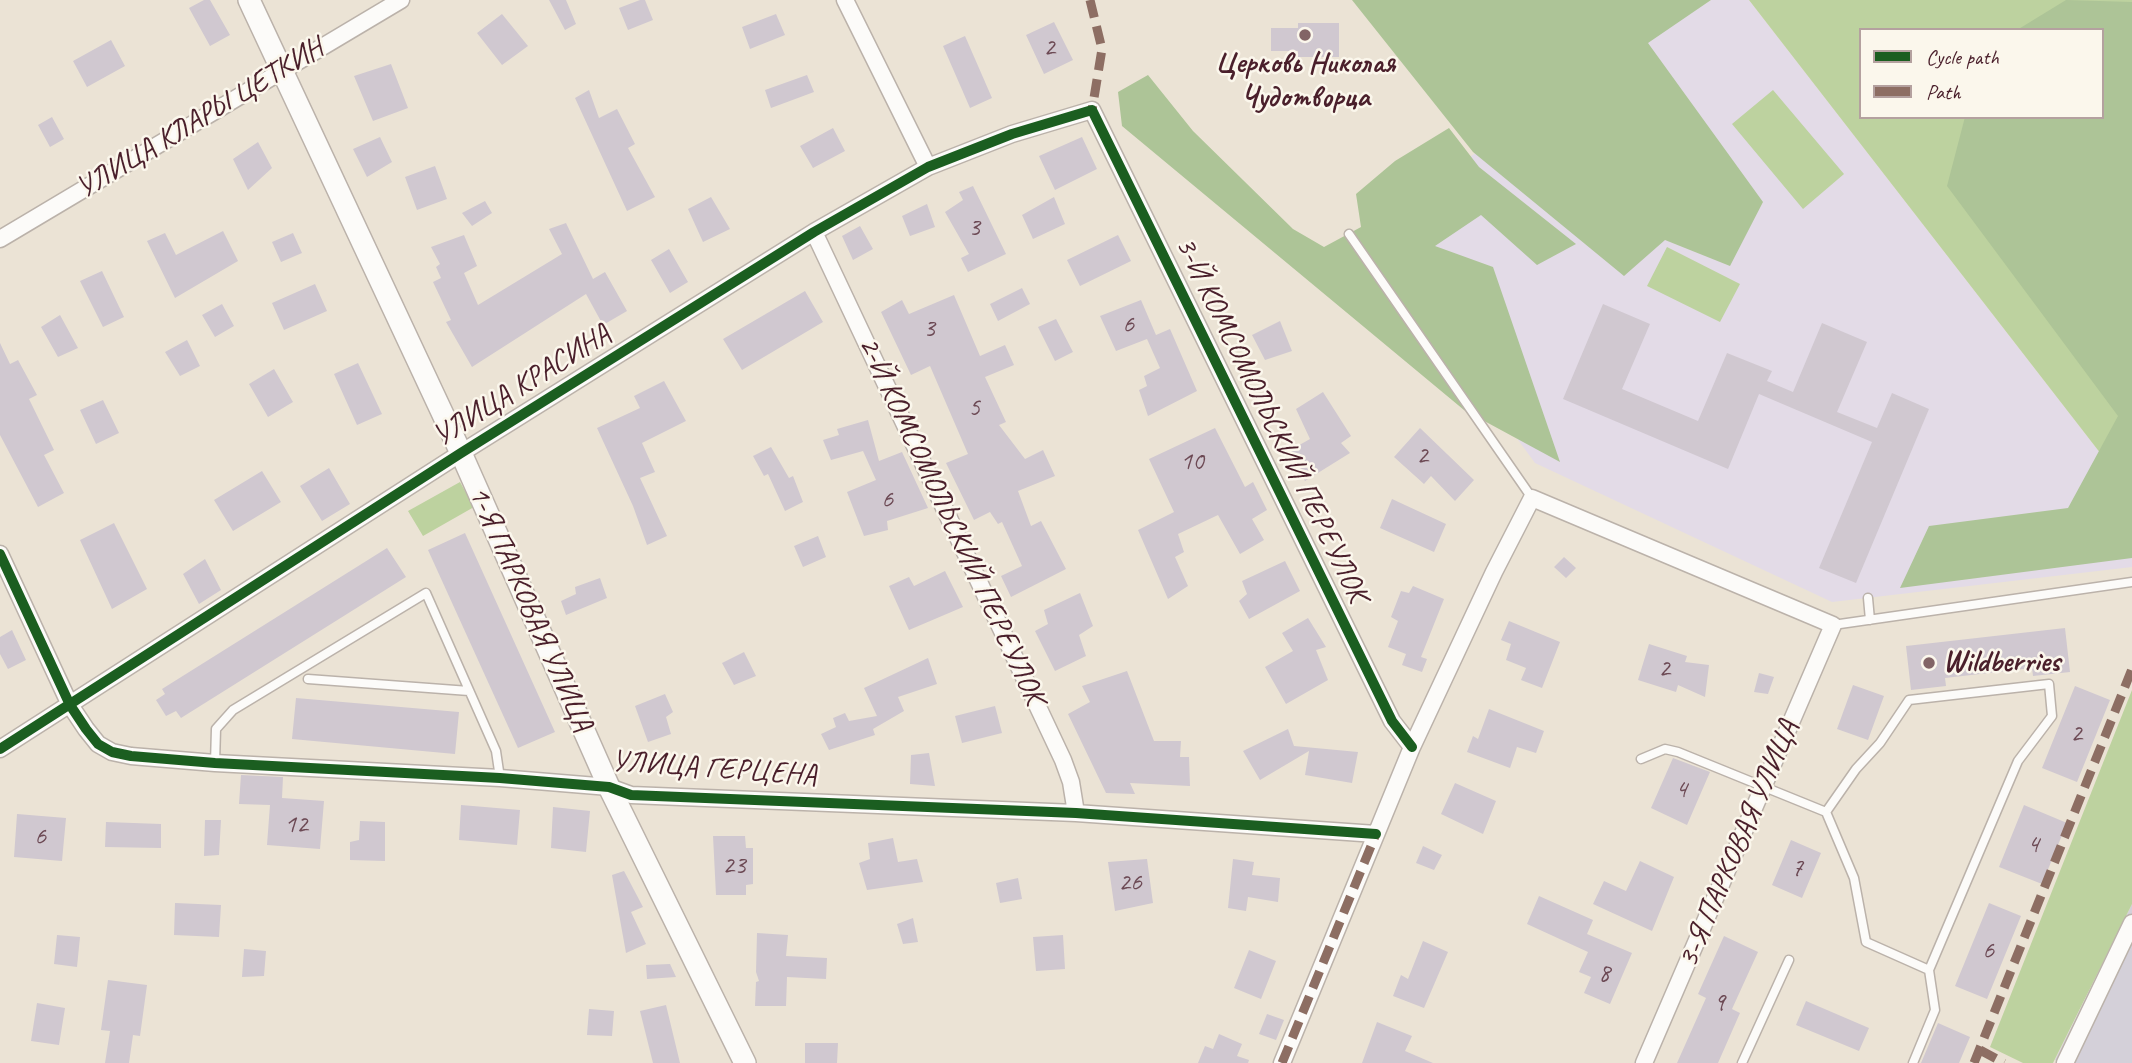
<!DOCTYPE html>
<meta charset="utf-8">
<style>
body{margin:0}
#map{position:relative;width:2132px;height:1063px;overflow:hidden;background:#ebe3d5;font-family:Caveat,sans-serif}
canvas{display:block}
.legend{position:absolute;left:1859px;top:28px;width:245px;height:91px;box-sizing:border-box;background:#fbf7ec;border:2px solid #b4a19f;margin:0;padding:9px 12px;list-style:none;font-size:21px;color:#4a1f2b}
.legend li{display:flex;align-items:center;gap:14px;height:35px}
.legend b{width:35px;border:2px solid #b4a19f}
</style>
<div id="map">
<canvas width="2132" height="1063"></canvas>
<ul class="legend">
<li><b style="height:9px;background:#1b5e20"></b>Cycle path</li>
<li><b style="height:9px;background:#8d6e63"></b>Path</li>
</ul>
</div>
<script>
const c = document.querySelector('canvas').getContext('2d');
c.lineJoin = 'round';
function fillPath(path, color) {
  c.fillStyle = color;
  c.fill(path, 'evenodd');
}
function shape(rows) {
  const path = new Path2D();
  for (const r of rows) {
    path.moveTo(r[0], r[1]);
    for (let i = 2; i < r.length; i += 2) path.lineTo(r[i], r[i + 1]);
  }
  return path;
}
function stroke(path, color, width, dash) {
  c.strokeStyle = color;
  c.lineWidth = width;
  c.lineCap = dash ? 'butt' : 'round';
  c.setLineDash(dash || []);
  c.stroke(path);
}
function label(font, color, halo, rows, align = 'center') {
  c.font = font + ' Caveat,sans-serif';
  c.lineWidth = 5;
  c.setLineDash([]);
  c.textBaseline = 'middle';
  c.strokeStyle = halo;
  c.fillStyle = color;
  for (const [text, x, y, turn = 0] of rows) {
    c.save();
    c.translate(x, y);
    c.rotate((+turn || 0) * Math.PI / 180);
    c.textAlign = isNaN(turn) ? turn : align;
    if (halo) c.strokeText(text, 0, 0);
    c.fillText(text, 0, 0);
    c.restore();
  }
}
fillPath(shape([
 [1711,0,1749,0,2132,494,2132,567,1832,602,1535,463,1362,227]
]), '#e3dbe7');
fillPath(shape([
 [2132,904,2132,1063,2062,1063,2055,1060]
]), '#d4d0d9');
fillPath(shape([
 [1749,0,2132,0,2132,494],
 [1861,30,2102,30,2102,117,1861,117],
 [1773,90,1844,174,1803,209,1732,124],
 [1667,247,1740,284,1720,322,1647,286],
 [460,482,474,507,423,536,408,511],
 [2132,690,2132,904,2053,1063,2023,1063,1990,1047]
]), '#bdd29f');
fillPath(shape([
 [1352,0,1711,0,1648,43,1763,202,1730,266,1665,240,1624,276,1473,152],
 [2066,0,2132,2,2132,558,1900,588,1929,526,2068,508,2118,416,1947,186,1965,117,2102,117,2102,30,2017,30],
 [1148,75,1193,131,1293,229,1324,247,1361,227,1356,194,1395,161,1449,128,1479,167,1576,244,1537,265,1481,215,1435,246,1493,267,1560,462,1464,410,1122,126,1118,92]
]), '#adc497');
fillPath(shape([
 [204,0,210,0,230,35,210,46,189,8],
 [549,0,566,0,576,24,565,30],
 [640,0,645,0,653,20,628,30,619,8],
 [502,14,528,46,502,65,477,33],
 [776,14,785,35,750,49,742,27],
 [1054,22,1073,60,1044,74,1026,35],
 [1298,23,1339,23,1339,57,1298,57,1298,51,1271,51,1271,28,1298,28],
 [965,36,992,98,970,108,943,46],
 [111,40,125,66,87,87,73,61],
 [391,64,408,108,373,121,354,76],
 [807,75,814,92,771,108,765,90],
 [589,90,599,118,617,109,635,144,628,148,655,197,627,211,575,98],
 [52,117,64,139,50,147,38,125],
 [833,128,845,151,813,168,800,146],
 [380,137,392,162,367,177,353,149],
 [1082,137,1097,169,1055,190,1039,156],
 [258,142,272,168,248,190,233,159],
 [435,166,447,199,417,210,405,177],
 [973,186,1006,254,968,272,961,258,969,254,945,212,963,200,959,192],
 [711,197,730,229,703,242,688,209],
 [1054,197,1065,224,1033,239,1022,215],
 [485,201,492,213,472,226,462,213],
 [927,204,935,227,910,236,902,216],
 [566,223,593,279,605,272,627,311,603,325,586,294,472,367,446,322,451,320,433,282,441,278,436,267,440,264,431,247,464,235,477,266,464,273,478,305,562,254,549,229],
 [860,226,873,249,853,260,842,236],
 [223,231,238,261,175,298,147,241,165,233,176,255],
 [293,233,302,253,281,262,272,242],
 [1118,235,1131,261,1080,286,1067,260],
 [669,249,688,282,670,293,651,260],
 [102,271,124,317,103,327,80,281],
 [315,284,327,311,284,330,272,303],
 [1022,288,1030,304,998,321,990,304],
 [805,291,823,322,742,370,723,339],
 [954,295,980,356,1005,345,1014,365,985,377,1006,422,999,425,1025,459,1043,450,1055,476,1018,491,1031,526,1041,521,1066,569,1011,597,1001,576,1022,566,1002,522,998,524,990,512,974,520,946,463,968,454,930,366,911,375,881,312,902,300,909,314],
 [1141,300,1156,335,1170,329,1197,391,1148,416,1139,390,1147,386,1144,376,1160,368,1147,339,1116,351,1100,316],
 [222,304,234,326,215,337,202,315],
 [1603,304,1650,324,1622,389,1698,421,1727,353,1772,371,1767,381,1793,392,1822,323,1867,342,1837,412,1877,428,1892,393,1929,409,1856,583,1819,568,1872,442,1759,394,1728,469,1563,399],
 [60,315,78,348,58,357,41,327],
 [1056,319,1073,352,1055,361,1038,327],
 [1280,321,1292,351,1265,360,1252,335],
 [187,340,200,366,180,376,165,352],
 [0,343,10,364,18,360,37,395,29,399,54,450,44,455,64,493,38,507,0,435],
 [358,363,382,414,357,425,334,374],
 [274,369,293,402,268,417,249,384],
 [664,381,686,421,642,443,655,472,640,478,667,536,647,545,633,506,597,428,640,408,634,396],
 [1323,392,1351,436,1341,443,1350,453,1305,481,1287,452,1310,439,1296,409],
 [103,400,119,433,96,444,80,410],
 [868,420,879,461,902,452,928,508,887,521,888,530,864,536,847,492,876,480,863,451,831,460,823,440,839,435,837,429],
 [1215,428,1245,487,1253,482,1267,510,1252,519,1264,540,1240,554,1218,515,1178,534,1184,552,1175,557,1188,586,1168,599,1138,530,1174,512,1149,459],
 [1420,428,1474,480,1455,501,1431,476,1424,484,1394,457],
 [771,447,789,478,793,476,803,502,785,511,768,474,764,476,753,456],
 [329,468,350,504,322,521,300,486],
 [262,471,281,502,233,531,214,500],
 [1392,499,1446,524,1434,552,1380,528],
 [114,523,147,589,112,609,80,540],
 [465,533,555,732,518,748,428,550],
 [818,536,826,557,803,567,794,546],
 [387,548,406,577,181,718,176,711,166,716,156,700,165,694,162,689],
 [1564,557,1576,568,1566,578,1554,567],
 [205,559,221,590,199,604,183,574],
 [1285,561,1300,591,1249,619,1239,601,1247,594,1242,581],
 [945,571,963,607,909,630,889,586,909,577,914,586],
 [600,578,607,598,566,615,561,601,576,594,575,587],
 [1413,586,1444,599,1421,657,1427,659,1422,672,1402,665,1406,654,1388,647,1398,621,1391,617,1401,591,1409,593],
 [1080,593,1093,626,1079,635,1086,656,1055,671,1035,631,1048,624,1044,610],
 [1308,618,1326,647,1316,650,1328,680,1286,704,1265,667,1293,651,1282,633],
 [1509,621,1560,642,1542,688,1521,680,1526,668,1506,660,1511,644,1501,640],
 [2065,628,2070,672,2033,676,2032,668,1945,678,1946,686,1911,690,1906,646],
 [12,630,26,660,8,669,0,654,0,637],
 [1649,644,1687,656,1685,662,1709,665,1705,697,1678,685,1676,692,1638,680],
 [744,652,756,676,734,685,722,663],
 [928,658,937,684,898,697,904,711,873,729,875,735,829,750,821,734,836,727,833,718,845,713,849,721,877,716,864,688],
 [1127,671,1154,741,1181,741,1180,757,1189,757,1190,786,1130,783,1135,794,1106,793,1068,714,1090,702,1082,686],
 [1759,673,1774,677,1768,694,1754,692],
 [1853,685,1884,696,1868,740,1837,729],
 [2075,686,2110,700,2077,782,2042,768],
 [665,694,673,712,666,717,671,734,648,742,635,706],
 [296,698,459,712,455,754,292,739],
 [995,706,1002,733,962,743,955,716],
 [1489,709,1544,731,1536,753,1517,747,1510,768,1467,752,1473,736,1478,739],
 [1288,729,1294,746,1358,752,1352,783,1305,775,1309,751,1260,780,1243,751],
 [929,753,935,786,910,784,911,755],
 [1673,758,1710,772,1687,825,1651,808],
 [241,775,283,777,282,798,324,801,320,849,267,845,270,805,239,804],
 [1455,783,1496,801,1483,834,1441,814],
 [461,805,520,810,517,845,459,840],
 [2024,805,2067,823,2042,884,1999,867],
 [553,807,590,811,586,852,551,848],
 [17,814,66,818,62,861,14,857],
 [205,820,221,820,219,855,204,856],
 [360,821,385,822,385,861,350,860,350,842,359,840],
 [106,822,161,824,161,848,105,847],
 [713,836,745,836,746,848,753,848,753,884,746,885,746,895,716,895],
 [893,838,898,862,917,859,923,882,867,890,859,863,870,859,868,843],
 [1791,840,1821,853,1802,898,1772,885],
 [1423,846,1442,855,1434,870,1416,863],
 [1147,859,1153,903,1115,911,1108,862],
 [1233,859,1254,862,1252,875,1280,878,1278,902,1248,897,1246,911,1228,908],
 [1640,861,1674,877,1652,931,1593,904,1604,881,1626,891],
 [624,871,643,907,631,912,646,944,626,953,612,875],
 [1018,878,1022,899,1000,903,996,883],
 [1539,896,1593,920,1587,934,1632,953,1610,1004,1584,993,1591,977,1579,972,1588,952,1527,924],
 [175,903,221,905,219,937,174,935],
 [1989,903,2021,916,1987,999,1955,986],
 [913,918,918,942,903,944,897,924],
 [757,933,788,935,786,956,827,958,826,979,787,977,786,1006,755,1006,756,982,759,981,756,972],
 [57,935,80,937,77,967,54,964],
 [1063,935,1065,969,1036,971,1033,937],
 [1724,936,1758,952,1732,1009,1740,1013,1718,1063,1677,1063,1706,998,1698,994],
 [1423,941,1448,952,1424,1008,1393,996,1401,975,1408,979],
 [244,949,266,951,264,976,242,977],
 [1249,950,1276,961,1261,999,1234,988],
 [670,964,676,977,647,979,646,965],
 [108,980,147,985,140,1036,133,1035,129,1063,105,1063,110,1031,101,1030],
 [1806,1001,1869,1028,1859,1051,1796,1025],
 [37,1003,65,1008,59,1045,31,1041],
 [666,1005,680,1063,653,1063,640,1011],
 [589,1009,614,1011,612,1036,587,1035],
 [1267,1014,1284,1020,1276,1040,1259,1034],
 [1377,1022,1412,1036,1405,1051,1433,1063,1362,1063],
 [1938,1023,1970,1037,1959,1063,1921,1063],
 [1219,1034,1242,1044,1237,1056,1249,1060,1248,1063,1198,1063,1205,1046,1213,1049],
 [805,1043,838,1043,837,1063,805,1063]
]), '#d0c8d0');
const lane = shape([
 [1349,234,1532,498],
 [1868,598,1870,620],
 [1833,625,2132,582],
 [308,679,469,691],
 [1641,759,1665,749,1678,752,1826,812,1856,769,1880,743,1909,700,2049,684,2052,716,2018,761,1929,970,1935,1010,1913,1063],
 [215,763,216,729,233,710,426,593,496,751,500,778],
 [1826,812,1854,878,1866,942,1929,970],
 [1742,1063,1789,960]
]);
const street = shape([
 [845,0,928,167],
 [814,232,1063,760,1071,782,1076,813],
 [0,239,401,0],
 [0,554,70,705,86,729,98,744,112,752,131,756,215,763,500,778,609,787,631,795,1076,813,1376,834],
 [0,749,461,453,814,232,928,167,1012,134,1092,110,1392,721,1412,747],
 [1282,1063,1412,747,1494,572,1532,498,1833,625,1644,1063],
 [2065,1063,2132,923]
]);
const secondary = shape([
 [249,0,461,453,609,787,745,1063]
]);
stroke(lane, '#bbb2aa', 11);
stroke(street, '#bbb2aa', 19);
stroke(secondary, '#bbb2aa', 24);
stroke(lane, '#fcfbf9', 8);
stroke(street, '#fcfbf9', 16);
stroke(secondary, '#fcfbf9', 21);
stroke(shape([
 [1090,0,1102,49,1092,110],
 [1980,1050,2004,1063],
 [1282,1063,1376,834],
 [1974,1063,2132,669]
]), '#8d6e63', 9, [18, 9]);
stroke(shape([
 [0,554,70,705,86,729,98,744,112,752,131,756,215,763,500,778,609,787,631,795,1076,813,1376,834],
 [0,749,461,453,814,232,928,167,1012,134,1092,110,1392,721,1412,747]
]), '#1b5e20', 10);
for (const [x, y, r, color] of [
 [1305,35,7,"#826466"],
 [1929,663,7,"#826466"]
]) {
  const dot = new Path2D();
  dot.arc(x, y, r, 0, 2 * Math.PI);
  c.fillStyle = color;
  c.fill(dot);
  stroke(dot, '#fbf7ec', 2.5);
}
label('26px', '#6c4954', null, [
 ["2",1049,48],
 ["3",974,228],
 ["6",1128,325],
 ["3",929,329],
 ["5",974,408],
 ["2",1422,456],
 ["10",1192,462],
 ["6",887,500],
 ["2",1664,669],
 ["2",2076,734],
 ["4",1681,790],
 ["12",296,825],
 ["6",40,837],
 ["4",2033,845],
 ["23",734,866],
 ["7",1797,869],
 ["26",1130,883],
 ["6",1988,951],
 ["8",1604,974],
 ["9",1719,1003]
]);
label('bold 30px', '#4a1f2b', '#fbf7ec', [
 ["Церковь Николая",1305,64],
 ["Чудотворца",1305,98],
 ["Wildberries",1943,663,"left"]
]);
label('30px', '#4a1f2b', '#fbf7ec', [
 ["УЛИЦА КЛАРЫ ЦЕТКИН",200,119,-31],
 ["УЛИЦА КРАСИНА",522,386,-32],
 ["3-Й КОМСОМОЛЬСКИЙ ПЕРЕУЛОК",1271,420,64],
 ["2-Й КОМСОМОЛЬСКИЙ ПЕРЕУЛОК",951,521,65],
 ["1-Я ПАРКОВАЯ УЛИЦА",530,609,66],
 ["УЛИЦА ГЕРЦЕНА",714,769,4],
 ["3-Я ПАРКОВАЯ УЛИЦА",1739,844,-67]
]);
</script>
